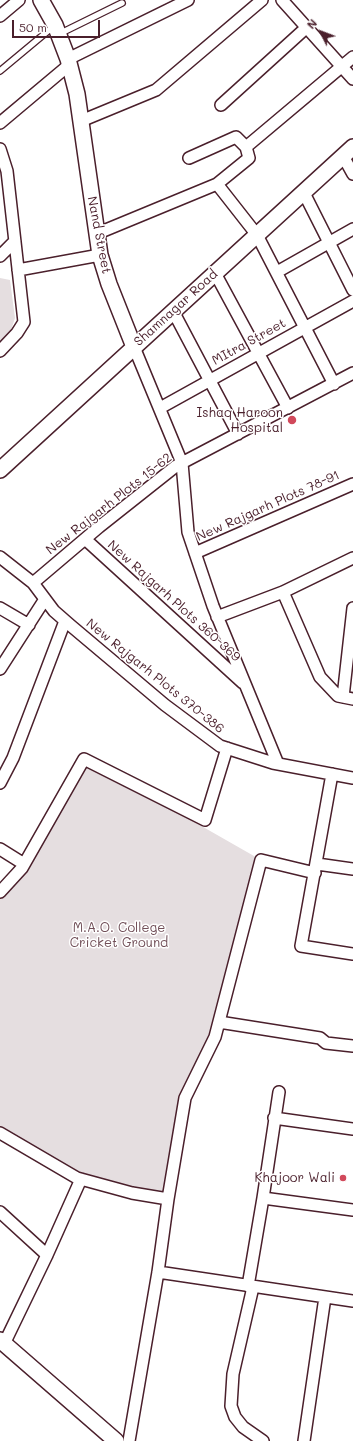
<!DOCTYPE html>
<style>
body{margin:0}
#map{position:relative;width:353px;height:1441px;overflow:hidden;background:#fff;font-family:Mali,sans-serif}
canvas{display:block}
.north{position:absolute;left:301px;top:12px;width:40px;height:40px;-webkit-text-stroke:3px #fff;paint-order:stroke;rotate:312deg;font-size:11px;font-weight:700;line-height:16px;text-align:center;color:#4a1f2b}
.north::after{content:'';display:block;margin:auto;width:14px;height:18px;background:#4a1f2b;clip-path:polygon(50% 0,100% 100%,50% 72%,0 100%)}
.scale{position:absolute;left:12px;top:20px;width:88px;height:18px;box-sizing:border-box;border:2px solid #4a1f2b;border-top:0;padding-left:5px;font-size:12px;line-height:14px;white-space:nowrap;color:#4a1f2b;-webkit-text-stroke:3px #fff;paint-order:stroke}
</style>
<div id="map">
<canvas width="353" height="1441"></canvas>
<div class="north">N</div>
<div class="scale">50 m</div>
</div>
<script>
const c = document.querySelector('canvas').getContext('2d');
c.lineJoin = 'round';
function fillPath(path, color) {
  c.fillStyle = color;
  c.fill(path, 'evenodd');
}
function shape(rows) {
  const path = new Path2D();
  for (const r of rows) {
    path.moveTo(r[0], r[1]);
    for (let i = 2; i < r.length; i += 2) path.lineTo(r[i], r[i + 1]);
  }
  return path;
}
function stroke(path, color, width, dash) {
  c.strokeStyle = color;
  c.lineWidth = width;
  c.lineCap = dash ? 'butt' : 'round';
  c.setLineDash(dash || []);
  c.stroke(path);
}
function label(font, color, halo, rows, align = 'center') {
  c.font = font + ' Mali,sans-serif';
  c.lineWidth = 3;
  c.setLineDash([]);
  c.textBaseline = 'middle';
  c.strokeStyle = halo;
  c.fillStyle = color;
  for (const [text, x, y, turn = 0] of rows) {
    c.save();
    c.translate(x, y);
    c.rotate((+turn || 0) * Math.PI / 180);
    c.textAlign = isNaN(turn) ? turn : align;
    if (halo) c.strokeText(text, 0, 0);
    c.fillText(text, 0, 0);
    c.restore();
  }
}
fillPath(shape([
 [0,278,10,280,15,318,11,330,0,342],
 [84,759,261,860,215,1037,185,1098,168,1199,81,1179,0,1133,0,891,24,864]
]), '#e5dee0');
const lane = shape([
 [59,34,122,3],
 [0,71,54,26]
]);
const street = shape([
 [282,0,353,79],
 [0,16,19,0],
 [68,59,188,0],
 [221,105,307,27],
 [81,121,156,90,262,0],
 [0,123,69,65],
 [0,149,7,171,24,322,17,333,0,351],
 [343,156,353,174],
 [189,158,236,137,246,147,353,57],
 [217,184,257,235,334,384],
 [304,193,353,290],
 [96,234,217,184,249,158,246,147],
 [0,256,15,241],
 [18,270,100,255],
 [277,272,353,229],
 [215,273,288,408],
 [173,311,238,434],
 [134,347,182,463,188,532,213,606,278,764],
 [160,408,353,301],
 [85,539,243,683],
 [195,553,353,484],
 [0,557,33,583,54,611,70,625,165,705,220,746,273,763,353,778],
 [33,583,99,527,176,466,353,373],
 [283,592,320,677,338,696,353,699],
 [0,608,29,625],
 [217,617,283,592,353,558],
 [0,669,45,599],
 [343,697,353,608],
 [332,774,301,946,353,954],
 [0,783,13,758,65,621],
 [0,849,24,864],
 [317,864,353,869],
 [0,892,22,868,84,759,205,820,227,748],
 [219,1022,320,1038,326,1043,353,1046],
 [274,1118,353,1129],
 [0,1133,77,1178,132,1193,168,1199],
 [263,1198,353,1210],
 [0,1212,47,1255],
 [158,1272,353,1301],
 [248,1286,263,1198,279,1092],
 [253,1287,233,1374,231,1406,235,1417,243,1427,263,1441],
 [4,1344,47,1255,81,1179],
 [129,1441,158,1272,168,1199,185,1098,215,1037,261,860,315,873],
 [304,1441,325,1297]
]);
const secondary = shape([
 [41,0,55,25,68,59,77,94,100,255,109,284,134,347],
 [0,470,353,147],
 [0,1340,116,1441]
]);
stroke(lane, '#4a1f2b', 8);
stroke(street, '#4a1f2b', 14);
stroke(secondary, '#4a1f2b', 18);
stroke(lane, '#fff', 5.5);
stroke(street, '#fff', 11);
stroke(secondary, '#fff', 15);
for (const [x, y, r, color] of [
 [292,420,5,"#d1495b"],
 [343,1178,4,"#d1495b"]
]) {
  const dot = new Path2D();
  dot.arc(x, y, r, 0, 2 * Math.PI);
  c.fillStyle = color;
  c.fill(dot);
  stroke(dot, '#fff', 1.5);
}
label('13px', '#4a1f2b', '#fff', [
 ["Nand Street",99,235,79],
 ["Shamnagar Road",176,308,-42],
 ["MItra Street",249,342,-29],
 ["New Rajgarh Plots 15-62",109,504,-38],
 ["New Rajgarh Plots 78-91",268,506,-24],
 ["New Rajgarh Plots 360-369",174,601,42],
 ["New Rajgarh Plots 370-386",155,676,39]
]);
label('13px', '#4a1f2b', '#fff', [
 ["Ishaq Haroon",283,413],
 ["Hospital",283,428],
 ["Khajoor Wali",335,1178]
], 'right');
label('13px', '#714f58', '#fff', [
 ["M.A.O. College",119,928],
 ["Cricket Ground",119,943]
]);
</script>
